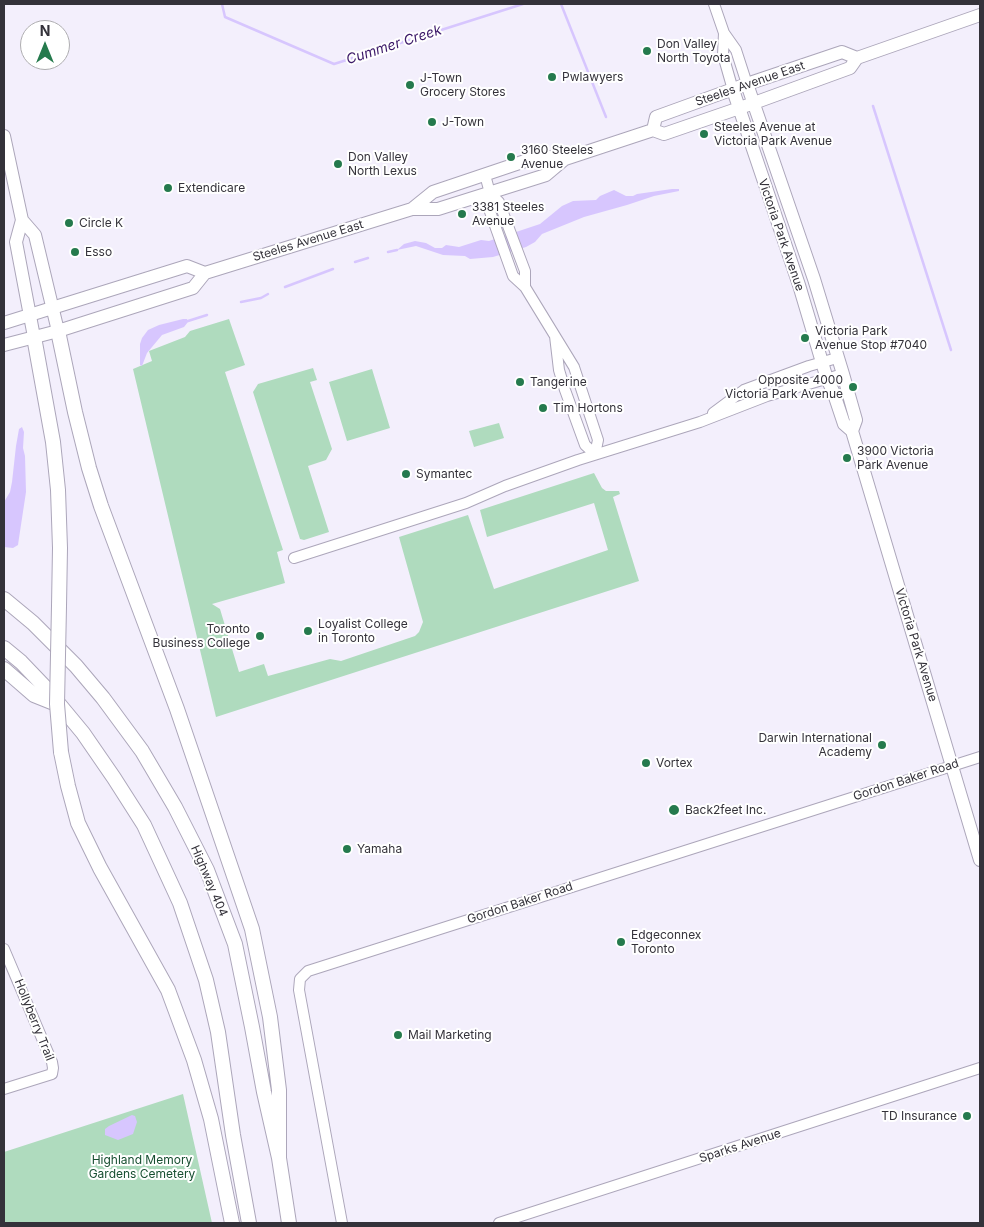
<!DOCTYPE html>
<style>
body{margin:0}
#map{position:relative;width:984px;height:1227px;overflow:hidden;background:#f3effc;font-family:Inter,sans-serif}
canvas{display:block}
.frame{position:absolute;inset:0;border:5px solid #34323a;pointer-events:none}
.north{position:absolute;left:20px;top:20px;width:50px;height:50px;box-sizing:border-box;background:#fff;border:1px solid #aeadb0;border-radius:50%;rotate:0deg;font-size:14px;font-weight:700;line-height:20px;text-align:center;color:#34323a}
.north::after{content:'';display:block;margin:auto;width:18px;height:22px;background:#257a4d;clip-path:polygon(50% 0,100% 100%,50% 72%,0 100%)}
</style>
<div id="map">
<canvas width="984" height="1227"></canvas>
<div class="frame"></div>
<div class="north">N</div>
</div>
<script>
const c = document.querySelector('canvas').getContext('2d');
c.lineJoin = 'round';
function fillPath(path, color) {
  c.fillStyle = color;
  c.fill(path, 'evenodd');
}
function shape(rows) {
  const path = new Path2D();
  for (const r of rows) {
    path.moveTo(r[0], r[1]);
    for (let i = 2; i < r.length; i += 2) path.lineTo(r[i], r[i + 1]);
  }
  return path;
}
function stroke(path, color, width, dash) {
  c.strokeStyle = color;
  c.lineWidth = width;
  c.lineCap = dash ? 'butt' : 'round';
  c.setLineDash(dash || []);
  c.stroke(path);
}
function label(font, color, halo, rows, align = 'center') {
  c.font = font + ' Inter,sans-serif';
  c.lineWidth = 4;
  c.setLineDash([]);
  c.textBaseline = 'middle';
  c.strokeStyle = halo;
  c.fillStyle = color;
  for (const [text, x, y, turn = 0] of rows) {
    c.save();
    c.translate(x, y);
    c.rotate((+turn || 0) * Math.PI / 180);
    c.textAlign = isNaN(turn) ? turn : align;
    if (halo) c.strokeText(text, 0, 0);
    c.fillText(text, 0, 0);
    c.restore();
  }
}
fillPath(shape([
 [229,319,245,365,225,372,283,550,277,552,285,583,212,604,220,609,239,672,264,664,268,676,330,659,341,661,415,636,419,632,423,622,399,537,468,515,494,589,608,550,594,503,487,537,480,510,594,473,602,488,606,491,619,491,620,494,613,497,639,581,216,717,133,369,152,361,149,351,185,337,190,331],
 [313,368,317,380,310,382,332,449,326,460,308,466,329,532,304,540,300,539,253,392,258,384],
 [372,369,390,428,347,441,329,382],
 [499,423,504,438,474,447,469,431],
 [183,1094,212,1223,4,1223,4,1152]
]), '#afdbbe');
fillPath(shape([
 [672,189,679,189,679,191,654,196,627,205,584,217,542,234,535,242,526,247,493,257,470,259,465,256,443,255,416,246,397,250,404,244,415,241,426,243,435,248,442,248,446,245,459,247,481,240,489,241,540,224,562,206,573,201,596,200,600,196,614,190,626,196,633,196,637,194],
 [183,319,187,319,188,322,184,327,162,335,147,353,142,366,140,365,140,344,142,338,148,330,159,325],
 [22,427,24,432,23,448,25,456,26,492,19,538,18,545,13,548,4,547,4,502,10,492,12,482,16,446,19,429],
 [132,1115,135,1116,137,1122,133,1134,118,1140,105,1135,105,1129,109,1126]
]), '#d7c6fe');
stroke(shape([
 [222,4,225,17,334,64,523,4],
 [561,4,606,117],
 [873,106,951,350],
 [388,252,397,250],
 [355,262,368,258],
 [285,287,333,269],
 [241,302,261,298,268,294],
 [188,321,207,315]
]), '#d7c6fe', 2.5);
const minor = shape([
 [714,4,724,33,736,50,747,84],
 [724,33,723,55,733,90],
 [485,175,490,193,499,202,525,271,525,287],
 [490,193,488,206,513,276,525,287,555,336,574,367,598,440,595,454,585,445,565,390,559,370,555,336],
 [713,413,744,390,809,366,837,358],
 [294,558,466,503,505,486,578,460,700,422,767,396,843,374],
 [4,949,52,1062,53,1068,52,1074,4,1089],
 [342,1223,299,990,300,979,308,971,980,757],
 [499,1223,980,1068]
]);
const major = shape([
 [747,84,814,279,843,374,856,420,852,431,980,860],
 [733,90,799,285,827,379,833,391,844,424,852,431],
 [653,130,656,117,747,84,842,52,857,58],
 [4,136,22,220,16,242,34,337],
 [412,209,433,192,540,156,565,159],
 [22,220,35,235,58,331],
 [4,323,187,266,205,273],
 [4,345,58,331,193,288,205,273,412,209,438,209,546,175,565,159,653,130,664,134,754,103,850,68,857,58,980,15]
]);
const highway = shape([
 [58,331,75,412,89,468,101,506,177,709,252,929,270,1017,279,1090,279,1158],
 [34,337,53,442,58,490,60,548,59,606],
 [4,599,33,623,76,666,103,698,142,751,175,807,207,870,235,944,252,1027,264,1092,279,1158,289,1223],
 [4,648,21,662,44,686,83,733,114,778,144,825,180,903,206,980,218,1032,233,1135,249,1223],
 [4,669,34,695,59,705],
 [61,752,68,786,78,823,100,868,168,990,194,1060,211,1119,232,1223]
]);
stroke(minor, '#aca6ba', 12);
stroke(major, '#aca6ba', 14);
stroke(highway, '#aca6ba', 16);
stroke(minor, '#fff', 10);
stroke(major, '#fff', 12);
stroke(highway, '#fff', 14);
const highwayBridge = shape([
 [59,606,57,704,61,752]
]);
stroke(highwayBridge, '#aca6ba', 16, []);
stroke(highwayBridge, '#fff', 14);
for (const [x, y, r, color] of [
 [647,51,5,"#257a4d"],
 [552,77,5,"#257a4d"],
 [410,85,5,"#257a4d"],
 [432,122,5,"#257a4d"],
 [704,134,5,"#257a4d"],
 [511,157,5,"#257a4d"],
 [338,164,5,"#257a4d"],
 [168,188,5,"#257a4d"],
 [462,214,5,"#257a4d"],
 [69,223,5,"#257a4d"],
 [75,252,5,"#257a4d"],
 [805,338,5,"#257a4d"],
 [520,382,5,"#257a4d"],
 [853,387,5,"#257a4d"],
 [543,408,5,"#257a4d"],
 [847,458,5,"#257a4d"],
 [406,474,5,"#257a4d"],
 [308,631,5,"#257a4d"],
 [260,636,5,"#257a4d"],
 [882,745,5,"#257a4d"],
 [646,763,5,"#257a4d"],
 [674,810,6,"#257a4d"],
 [347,849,5,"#257a4d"],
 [621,942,5,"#257a4d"],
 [398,1035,5,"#257a4d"],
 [967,1116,5,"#257a4d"]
]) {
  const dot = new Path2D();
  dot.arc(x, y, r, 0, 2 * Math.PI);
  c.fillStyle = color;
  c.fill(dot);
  stroke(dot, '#fff', 2);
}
label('12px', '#34323a', '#fff', [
 ["Don Valley",657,44],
 ["North Toyota",657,58],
 ["Pwlawyers",562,77],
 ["J-Town",420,78],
 ["Grocery Stores",420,92],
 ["J-Town",442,122],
 ["Steeles Avenue at",714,127],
 ["Victoria Park Avenue",714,141],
 ["3160 Steeles",521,150],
 ["Avenue",521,164],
 ["Don Valley",348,157],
 ["North Lexus",348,171],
 ["Extendicare",178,188],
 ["3381 Steeles",472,207],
 ["Avenue",472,221],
 ["Circle K",79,223],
 ["Esso",85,252],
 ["Victoria Park",815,331],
 ["Avenue Stop #7040",815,345],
 ["Opposite 4000",843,380,"right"],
 ["Victoria Park Avenue",843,394,"right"],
 ["Tangerine",530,382],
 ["Tim Hortons",553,408],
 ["3900 Victoria",857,451],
 ["Park Avenue",857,465],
 ["Symantec",416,474],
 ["Loyalist College",318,624],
 ["in Toronto",318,638],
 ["Toronto",250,629,"right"],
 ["Business College",250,643,"right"],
 ["Darwin International",872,738,"right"],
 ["Academy",872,752,"right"],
 ["Vortex",656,763],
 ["Back2feet Inc.",685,810],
 ["Yamaha",357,849],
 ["Edgeconnex",631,935],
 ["Toronto",631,949],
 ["Mail Marketing",408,1035],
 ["TD Insurance",957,1116,"right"]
], 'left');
label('12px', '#34323a', '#fff', [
 ["Steeles Avenue East",750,84,-19],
 ["Victoria Park Avenue",781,235,71],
 ["Steeles Avenue East",308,241,-17],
 ["Victoria Park Avenue",916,645,73],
 ["Gordon Baker Road",906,780,-18],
 ["Highway 404",209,881,67],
 ["Gordon Baker Road",520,903,-18],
 ["Hollyberry Trail",34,1020,68],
 ["Sparks Avenue",740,1146,-18]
]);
label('12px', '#174f31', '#fff', [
 ["Highland Memory",142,1160],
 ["Gardens Cemetery",142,1174]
]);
label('italic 14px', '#3c1968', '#fff', [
 ["Cummer Creek",394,45,-18]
]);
</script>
